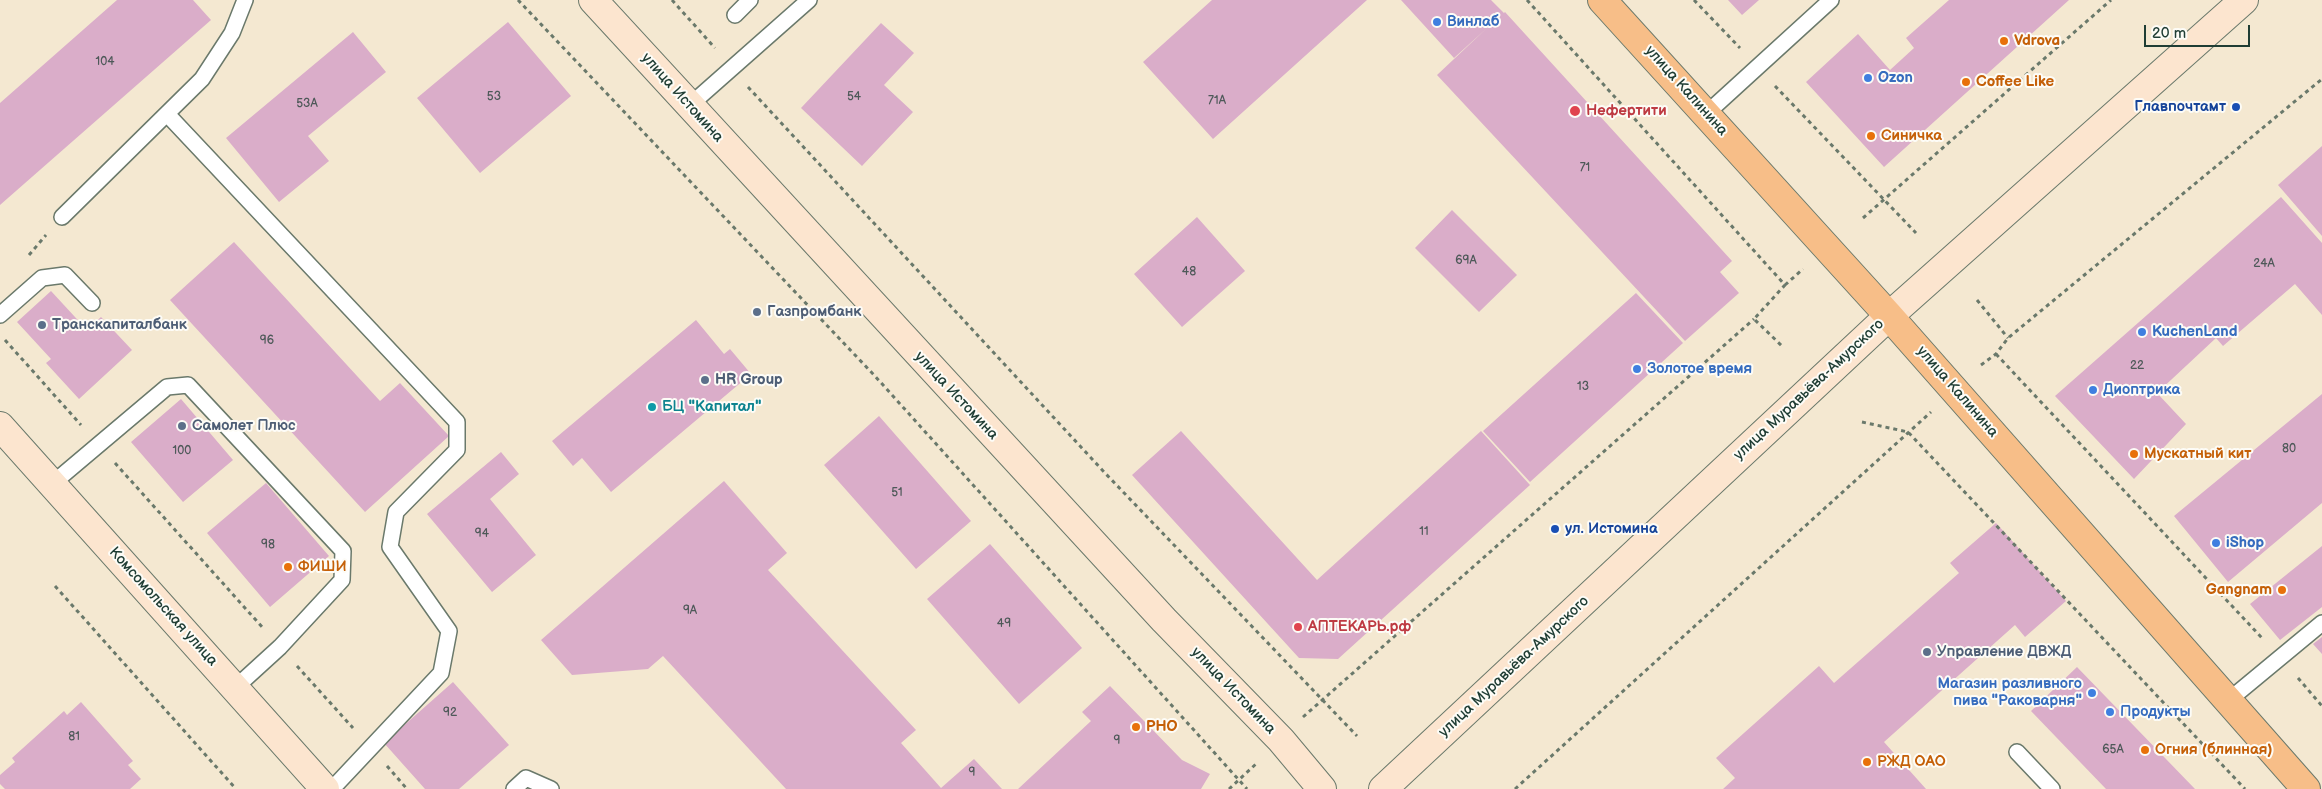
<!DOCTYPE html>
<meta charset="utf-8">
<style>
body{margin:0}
#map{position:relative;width:2322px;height:789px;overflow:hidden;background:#f4e8d1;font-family:"Balsamiq Sans",sans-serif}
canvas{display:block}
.scale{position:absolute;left:2144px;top:25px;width:106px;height:22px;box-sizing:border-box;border:2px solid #1f3d34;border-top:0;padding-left:6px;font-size:15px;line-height:18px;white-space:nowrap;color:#1f3d34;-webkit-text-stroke:4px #fdfcf7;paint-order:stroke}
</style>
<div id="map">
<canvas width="2322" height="789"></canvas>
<div class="scale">20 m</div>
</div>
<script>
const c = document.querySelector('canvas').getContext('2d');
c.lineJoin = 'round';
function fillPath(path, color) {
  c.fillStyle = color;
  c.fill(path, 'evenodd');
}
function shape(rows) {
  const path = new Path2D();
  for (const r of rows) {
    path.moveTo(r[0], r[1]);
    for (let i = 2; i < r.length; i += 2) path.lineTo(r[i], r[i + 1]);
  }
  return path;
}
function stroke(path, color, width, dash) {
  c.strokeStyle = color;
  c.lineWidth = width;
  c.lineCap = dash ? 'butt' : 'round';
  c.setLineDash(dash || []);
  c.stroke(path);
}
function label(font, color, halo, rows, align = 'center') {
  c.font = font + ' "Balsamiq Sans",sans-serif';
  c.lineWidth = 4;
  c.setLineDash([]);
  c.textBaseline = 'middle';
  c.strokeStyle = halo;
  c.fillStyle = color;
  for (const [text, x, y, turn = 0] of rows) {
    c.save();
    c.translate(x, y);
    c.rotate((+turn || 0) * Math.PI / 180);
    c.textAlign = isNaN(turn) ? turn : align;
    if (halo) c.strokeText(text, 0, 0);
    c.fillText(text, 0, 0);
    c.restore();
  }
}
fillPath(shape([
 [117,0,193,0,211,20,0,205,0,103],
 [1212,0,1367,0,1213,139,1143,62],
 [1401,0,1491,0,1504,13,1505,12,1732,261,1720,272,1739,293,1685,341,1437,75,1487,28,1454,58],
 [1728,0,1759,0,1742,15],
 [1949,0,2069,0,1884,167,1806,82,1858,34,1890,70,1914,48,1906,38],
 [508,22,571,96,480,173,417,98],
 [881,23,914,53,884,85,913,112,862,166,801,108],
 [353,32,386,72,308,136,329,161,279,202,226,138],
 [2322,146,2322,236,2278,185],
 [2281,197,2322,243,2322,315,2295,284,2223,346,2216,338,2157,393,2186,424,2134,479,2055,396],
 [1452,210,1517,275,1479,312,1415,248],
 [1197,217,1245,271,1182,327,1134,274],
 [234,242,380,401,400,383,449,436,365,512,170,300],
 [51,291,87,330,101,317,132,350,79,399,46,363,51,359,17,322],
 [1636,293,1683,343,1530,482,1483,431],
 [696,320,724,354,730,349,751,374,611,492,582,458,573,466,552,441],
 [2322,394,2322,503,2228,582,2174,516],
 [181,399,233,460,183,502,131,442],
 [879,416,971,521,916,569,824,465],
 [1181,431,1317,580,1481,431,1530,485,1338,659,1299,658,1132,475],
 [501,452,519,474,490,499,536,555,492,592,427,514],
 [724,481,787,553,768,570,916,730,901,743,941,788,974,759,1002,789,786,789,663,656,648,669,572,675,541,640],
 [266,483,329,556,270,607,207,533],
 [1996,523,2066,601,2025,637,2015,625,1884,742,1926,789,1723,789,1735,778,1716,758,1819,666,1834,683,1959,573,1950,563],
 [990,544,1082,648,1019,704,927,599],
 [2322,546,2322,607,2280,640,2250,604],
 [2322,637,2322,654,2313,644],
 [2077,667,2195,789,2106,789,2031,711],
 [453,682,509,745,459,789,425,789,384,743],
 [1110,686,1182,760,1210,774,1201,789,1018,789,1091,721,1082,712],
 [81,702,133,761,128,765,141,779,130,789,5,789,0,784,0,775,15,762,12,758,64,711,67,715]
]), '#daadc9');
const lane = shape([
 [735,15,750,0],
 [689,106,809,0],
 [167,114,457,422,457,450,396,512,390,547,449,631,441,673,332,789],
 [1706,114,1831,0],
 [62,217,202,79,232,33,245,0],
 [0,315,42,278,65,275,92,303],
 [52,484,167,387,188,385,343,551,342,580,280,647,235,688],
 [2229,700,2322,623],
 [2017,752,2052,789],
 [514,789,526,778,551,789]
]);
const secondary = shape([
 [593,0,1164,620,1281,740,1322,789],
 [0,426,325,789],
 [1383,789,1889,316,2244,0]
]);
const primary = shape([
 [1602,0,1889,316,2306,789]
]);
stroke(lane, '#6a796b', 18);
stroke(secondary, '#6a796b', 30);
stroke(primary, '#6a796b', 30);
stroke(shape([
 [518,0,874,375,1247,789],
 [672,0,715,48],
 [1527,0,1785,285,1754,319,1783,347],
 [1694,0,1740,48],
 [1775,86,1916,233],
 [748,87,1105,473,1357,736],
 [1863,218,2111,0],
 [29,255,46,235],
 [1785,285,1803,269],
 [1977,300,2008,338],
 [5,340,81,425],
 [1996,354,2262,638],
 [1981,365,1996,354,2008,338,2322,79],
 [1862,422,1908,432,2245,789],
 [115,463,263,628],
 [55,586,236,789],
 [297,666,353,728],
 [2298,678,2322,706],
 [1303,717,1754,319],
 [387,766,407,789],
 [1229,789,1257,763],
 [1515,789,1931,412]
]), '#6a796b', 3, [4, 4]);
stroke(lane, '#fff', 15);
stroke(secondary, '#fce5cf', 28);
stroke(primary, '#f7be88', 28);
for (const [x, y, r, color] of [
 [1437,22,5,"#3f7fe0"],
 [2004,41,5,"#e8710a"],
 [1868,78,5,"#3f7fe0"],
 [1966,82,5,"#e8710a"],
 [2236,107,5,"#1a4fb4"],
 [1575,111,6,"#e0444e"],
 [1871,136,5,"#e8710a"],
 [757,312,5,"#5c6f8a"],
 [42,325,5,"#5c6f8a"],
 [2142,332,5,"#3f7fe0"],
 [1637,369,5,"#3f7fe0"],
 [705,380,5,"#5c6f8a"],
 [2093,390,5,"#3f7fe0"],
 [652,407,5,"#0f9aa8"],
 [182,426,5,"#5c6f8a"],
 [2134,454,5,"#e8710a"],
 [1555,529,5,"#1a4fb4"],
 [2216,543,5,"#3f7fe0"],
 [288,567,5,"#e8710a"],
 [2282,590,5,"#e8710a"],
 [1298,627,5,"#e0444e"],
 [1927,652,5,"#5c6f8a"],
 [2092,693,5,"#3f7fe0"],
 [2110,712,5,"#3f7fe0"],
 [1136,727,5,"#e8710a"],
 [2145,750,5,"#e8710a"],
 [1867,762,5,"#e8710a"]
]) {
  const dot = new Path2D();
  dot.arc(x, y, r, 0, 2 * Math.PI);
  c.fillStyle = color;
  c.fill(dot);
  stroke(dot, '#fdfcf7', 2);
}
label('12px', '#4e5959', null, [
 ["104",105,62],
 ["53",494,97],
 ["54",854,97],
 ["71А",1217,101],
 ["53А",307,104],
 ["71",1585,168],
 ["69А",1466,261],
 ["24А",2264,264],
 ["48",1189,272],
 ["96",267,341],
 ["22",2137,366],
 ["13",1583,387],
 ["80",2289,449],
 ["100",182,451],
 ["51",897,493],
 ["11",1424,532],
 ["94",482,534],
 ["98",268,545],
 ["9А",690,611],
 ["49",1004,624],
 ["92",450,713],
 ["81",74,737],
 ["9",1117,741],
 ["65А",2113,750],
 ["9",972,773]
]);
label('bold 15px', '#366cbe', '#fdfcf7', [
 ["Винлаб",1447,22],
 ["Ozon",1878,78],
 ["KuchenLand",2152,332],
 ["Золотое время",1647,369],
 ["Диоптрика",2103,390],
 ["iShop",2226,543],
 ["Магазин разливного",2082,684,"right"],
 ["пива \"Раковарня\"",2082,701,"right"],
 ["Продукты",2120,712]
], 'left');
label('bold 15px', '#c56008', '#fdfcf7', [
 ["Vdrova",2014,41],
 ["Coffee Like",1976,82],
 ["Синичка",1881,136],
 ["Мускатный кит",2144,454],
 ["ФИШИ",298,567],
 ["Gangnam",2272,590,"right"],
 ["PHO",1146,727],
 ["Огния (блинная)",2155,750],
 ["РЖД ОАО",1877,762]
], 'left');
label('15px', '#1f3d34', '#fdfcf7', [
 ["улица Калинина",1686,91,48],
 ["улица Истомина",682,98,48],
 ["улица Муравьёва-Амурского",1809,390,-43],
 ["улица Калинина",1957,392,49],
 ["улица Истомина",956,396,47],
 ["Комсомольская улица",163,607,48],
 ["улица Муравьёва-Амурского",1514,667,-43],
 ["улица Истомина",1233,691,46]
]);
label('bold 15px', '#164399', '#fdfcf7', [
 ["Главпочтамт",2226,107],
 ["ул. Истомина",1565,529,"left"]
], 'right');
label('bold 15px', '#be3a42', '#fdfcf7', [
 ["Нефертити",1586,111],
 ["АПТЕКАРЬ.рф",1308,627]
], 'left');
label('bold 15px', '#4e5e75', '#fdfcf7', [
 ["Газпромбанк",767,312],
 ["Транскапиталбанк",52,325],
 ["HR Group",715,380],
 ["Самолет Плюс",192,426],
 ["Управление ДВЖД",1937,652]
], 'left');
label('bold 15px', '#0d838f', '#fdfcf7', [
 ["БЦ \"Капитал\"",662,407]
], 'left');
</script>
